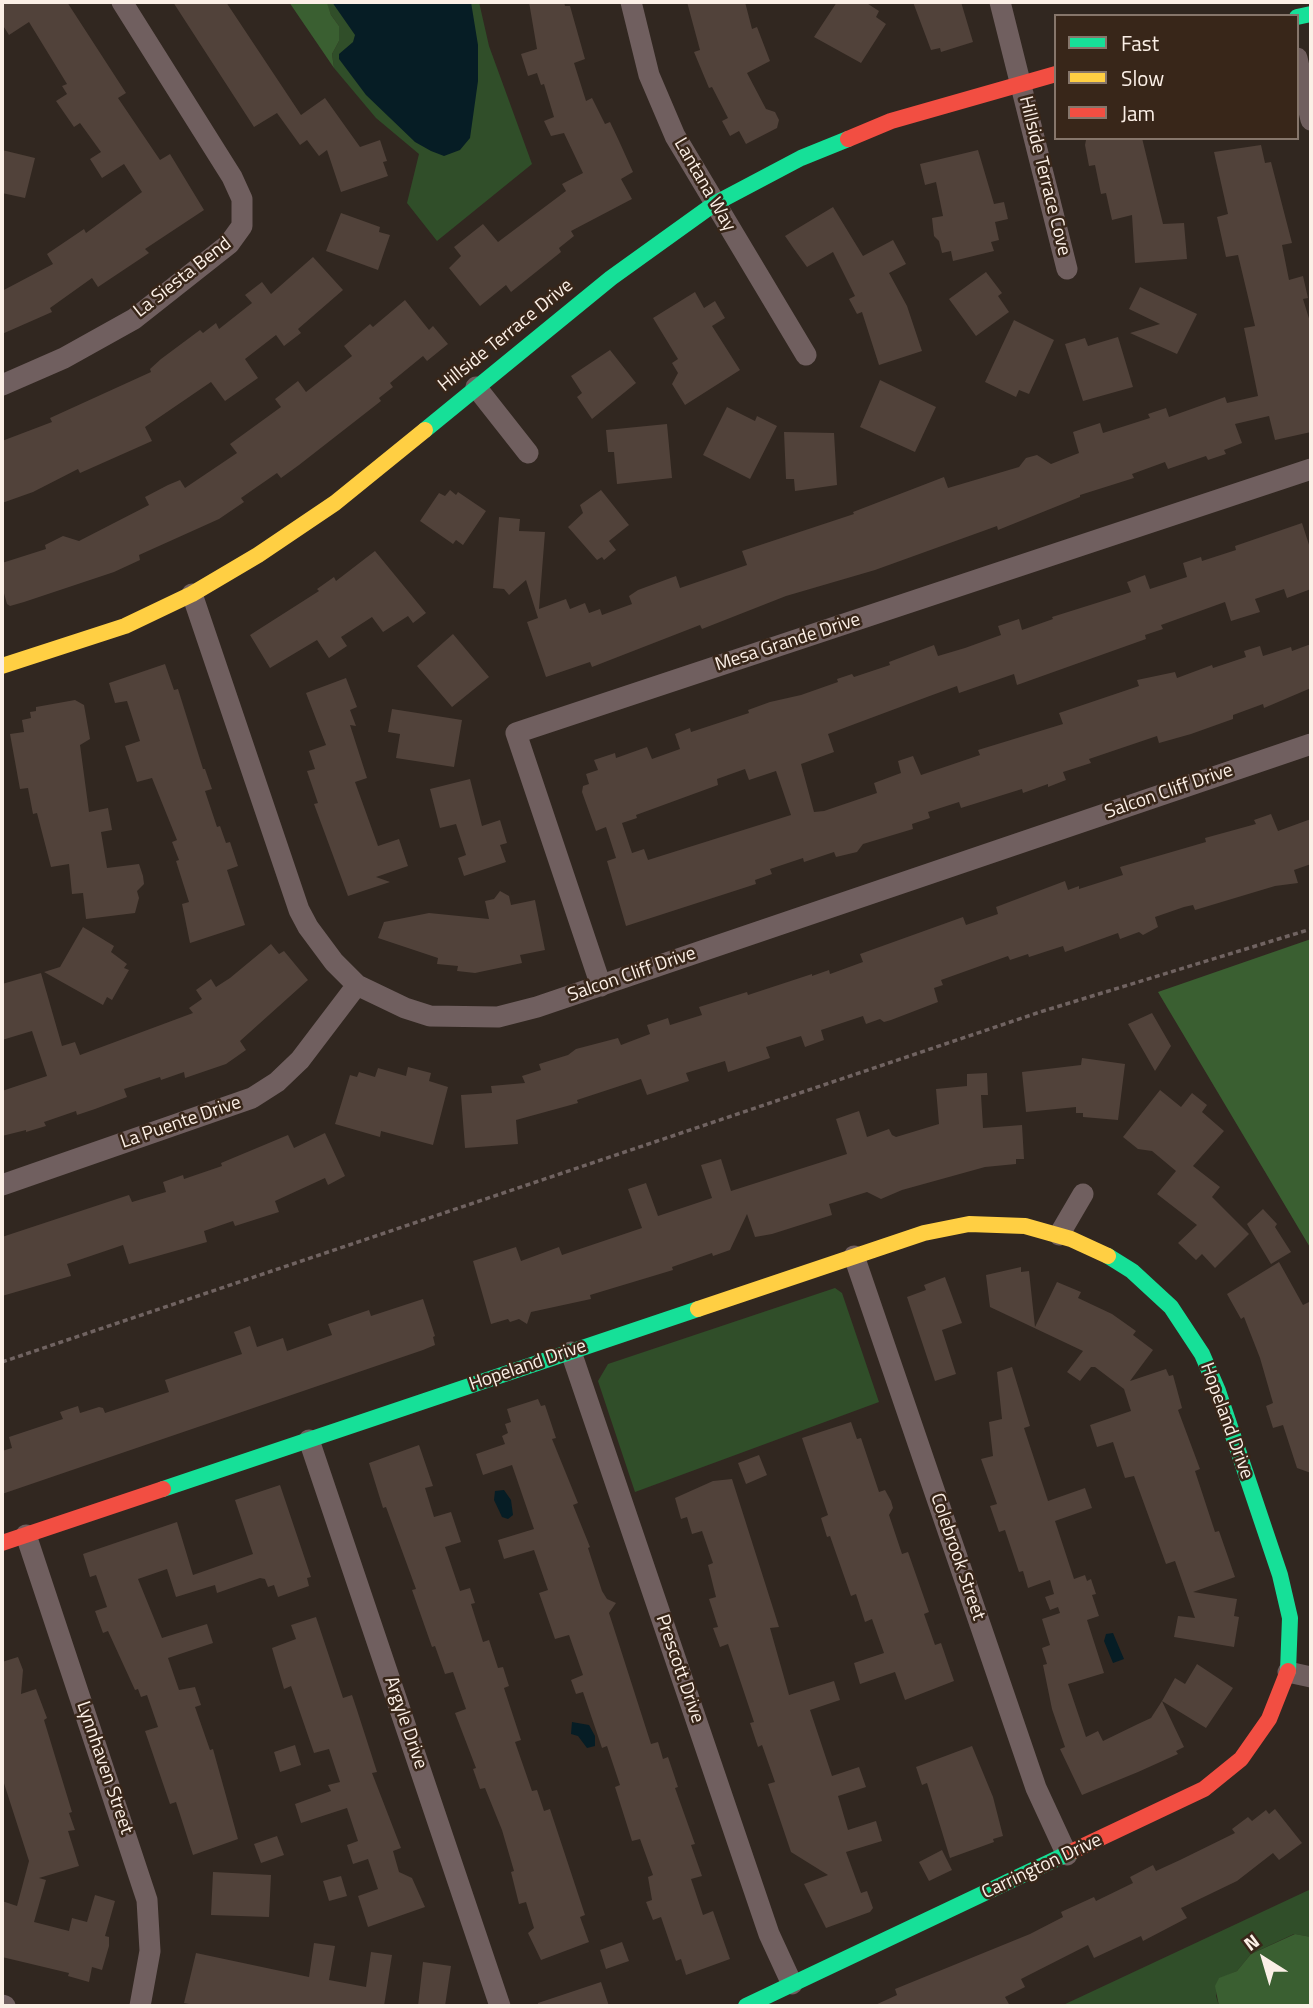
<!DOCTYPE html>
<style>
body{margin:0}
#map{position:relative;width:1313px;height:2008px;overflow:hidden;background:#312720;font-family:"Titillium Web",sans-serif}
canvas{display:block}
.frame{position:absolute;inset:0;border:4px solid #fbefe6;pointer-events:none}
.legend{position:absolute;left:1054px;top:14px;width:245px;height:126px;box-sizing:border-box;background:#382619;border:2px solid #86766b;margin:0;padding:9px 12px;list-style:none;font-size:21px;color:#fbefe6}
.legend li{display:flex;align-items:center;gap:14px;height:35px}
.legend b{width:35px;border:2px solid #86766b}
.north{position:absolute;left:1229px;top:1924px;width:70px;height:70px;-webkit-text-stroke:5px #382619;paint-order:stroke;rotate:323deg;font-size:19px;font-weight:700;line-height:28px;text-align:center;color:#fbefe6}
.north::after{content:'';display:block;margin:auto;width:24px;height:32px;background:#fbefe6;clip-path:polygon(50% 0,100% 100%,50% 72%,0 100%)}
</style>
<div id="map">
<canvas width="1313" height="2008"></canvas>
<div class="frame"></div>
<ul class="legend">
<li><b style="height:9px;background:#16e098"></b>Fast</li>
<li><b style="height:9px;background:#ffcf43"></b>Slow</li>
<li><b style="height:9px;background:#f24e42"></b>Jam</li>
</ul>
<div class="north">N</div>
</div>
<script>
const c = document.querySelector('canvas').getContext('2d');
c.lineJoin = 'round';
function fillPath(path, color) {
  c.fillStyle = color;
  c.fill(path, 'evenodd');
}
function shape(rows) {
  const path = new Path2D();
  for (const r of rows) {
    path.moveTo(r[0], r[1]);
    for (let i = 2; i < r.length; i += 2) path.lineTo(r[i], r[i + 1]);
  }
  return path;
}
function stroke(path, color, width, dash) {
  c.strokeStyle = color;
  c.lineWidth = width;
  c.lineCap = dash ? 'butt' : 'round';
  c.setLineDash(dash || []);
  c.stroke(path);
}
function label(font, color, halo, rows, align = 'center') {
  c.font = font + ' "Titillium Web",sans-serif';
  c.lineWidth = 5;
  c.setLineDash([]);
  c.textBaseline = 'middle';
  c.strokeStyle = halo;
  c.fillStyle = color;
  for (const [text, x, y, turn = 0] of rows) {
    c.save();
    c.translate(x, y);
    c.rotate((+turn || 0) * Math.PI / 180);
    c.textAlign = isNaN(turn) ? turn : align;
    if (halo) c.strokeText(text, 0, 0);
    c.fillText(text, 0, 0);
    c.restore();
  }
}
fillPath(shape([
 [326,2,479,2,489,46,532,164,437,241,407,203,419,154,376,118,334,68,332,54,339,41,339,26,331,15],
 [835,1288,842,1293,879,1402,635,1492,598,1381,608,1364],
 [1311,1889,1311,1937,1294,1934,1251,1954,1237,1971,1219,1979,1216,1996,1219,2006,1061,2006]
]), '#304e29');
fillPath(shape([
 [289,2,327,3,331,15,339,26,339,41,332,54,334,68],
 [1311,939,1311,1249,1158,992],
 [1295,1934,1311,1937,1311,2006,1219,2006,1215,1986,1219,1978,1237,1971,1251,1954]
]), '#3a5f31');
fillPath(shape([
 [332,2,471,2,478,45,478,81,470,138,460,150,444,156,431,151,415,142,366,95,339,59,339,54,353,42,355,35],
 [504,1490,511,1500,513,1515,508,1519,502,1517,494,1500,495,1491],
 [1113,1633,1124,1659,1113,1663,1104,1641,1106,1634],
 [572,1722,589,1725,595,1736,595,1746,587,1748,578,1736,571,1734]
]), '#061d25');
fillPath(shape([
 [2,2,67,2,126,93,118,98,160,160,170,154,204,210,145,249,149,253,98,287,92,278,50,308,52,312,2,334,2,291,53,264,47,254,84,229,86,233,142,192,124,164,102,178,90,159,101,152,80,123,74,127,56,101,67,94,62,86,67,84,29,22,9,35,2,24],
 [173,2,226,2,301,115,325,98,360,147,380,140,387,161,383,162,388,176,341,192,327,150,319,156,307,140,300,145,277,113,254,127],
 [529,2,564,2,565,6,570,6,585,59,574,63,586,101,592,98,605,124,610,122,619,141,633,172,621,179,632,199,571,231,574,236,559,248,561,252,511,292,506,285,480,306,449,268,461,256,454,247,483,224,498,242,566,191,562,184,583,173,564,133,551,136,544,121,554,117,544,84,541,85,537,73,528,76,521,54,537,49],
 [687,2,745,2,752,29,757,27,770,61,747,73,766,109,775,112,779,120,777,128,746,144,739,131,730,136,722,121,728,118,712,87,709,88,694,52,700,50],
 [837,2,865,2,879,11,876,17,886,24,861,63,814,37],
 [913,2,961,2,973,42,941,52,940,48,931,50],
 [1095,138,1142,138,1163,224,1184,223,1187,259,1135,263,1132,215,1112,220,1106,193,1101,194,1095,165,1089,166,1085,145,1086,140],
 [1261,145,1265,163,1271,162,1292,243,1282,245,1289,280,1303,276,1308,298,1303,299,1311,325,1311,432,1275,440,1269,416,1235,424,1242,443,1224,450,1226,454,1208,460,1206,456,1168,469,1165,462,1132,474,1134,478,1080,495,1080,497,998,530,997,526,875,570,786,596,702,629,700,625,592,667,590,662,546,677,527,622,538,618,526,580,509,595,504,589,493,588,499,517,520,519,519,531,545,532,539,609,566,599,570,609,585,603,589,613,600,609,602,615,632,604,629,596,638,590,676,576,680,588,747,565,742,551,854,514,853,512,944,477,948,488,1019,467,1026,458,1037,455,1051,464,1079,453,1073,432,1100,423,1103,433,1150,418,1148,414,1166,408,1169,417,1225,397,1227,403,1258,396,1244,328,1255,326,1238,255,1226,257,1217,217,1228,214,1214,152],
 [2,150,35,158,25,198,2,193],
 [978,150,994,204,1004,202,1008,219,995,222,999,240,991,242,994,251,953,261,951,251,942,253,939,241,934,236,932,218,943,216,936,182,925,185,920,164],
 [833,207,863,256,893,240,906,264,889,273,907,306,922,351,879,365,862,312,857,314,849,299,855,296,833,252,807,267,794,249,785,236],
 [341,213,380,227,379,232,390,235,378,270,326,251],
 [313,257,343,290,298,329,301,333,284,346,276,335,245,359,258,378,225,401,211,382,145,427,152,441,80,473,78,469,33,492,2,503,2,441,52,422,50,418,151,372,150,369,161,359,200,330,203,333,216,323,219,329,252,303,245,295,262,282,271,294],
 [986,272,1002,293,998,296,1009,312,976,336,949,299],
 [1140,287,1197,314,1177,354,1130,333,1160,324,1129,309],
 [695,292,704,308,715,301,725,318,712,326,740,370,685,405,672,384,678,373,672,363,678,359,653,318],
 [405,300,429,330,433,326,448,344,427,361,423,356,390,383,393,387,379,398,381,401,299,465,281,478,277,473,241,498,244,502,219,519,139,555,140,560,114,572,24,602,10,606,7,604,2,586,2,563,46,549,45,545,63,536,79,541,149,505,145,497,168,485,180,480,185,488,237,453,230,444,281,407,275,399,298,381,306,392,352,356,344,346,370,324,373,327],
 [1014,320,1054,340,1029,394,1019,390,1016,397,985,382],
 [1118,337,1133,387,1083,401,1065,344,1085,338,1088,346],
 [610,350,636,383,592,419,577,397,582,393,571,376],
 [880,380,936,407,915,452,860,427],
 [727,407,755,421,757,416,777,426,750,479,703,455],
 [667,424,672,478,617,484,614,452,608,452,606,430],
 [784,432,834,433,837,485,795,491,794,479,786,479],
 [450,490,456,495,458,492,486,511,463,545,456,540,453,544,420,521,439,493,445,496],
 [601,490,629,525,609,541,616,550,604,560,602,557,597,560,568,527,583,513,580,505],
 [1302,523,1311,551,1311,589,1287,598,1284,589,1255,599,1260,612,1231,621,1225,602,1161,625,1163,629,1145,635,1146,639,1017,685,1014,674,959,693,957,686,927,697,828,734,834,752,801,764,814,812,824,811,877,793,874,783,901,773,898,761,913,756,921,775,980,755,978,750,1063,724,1059,713,1139,686,1137,680,1175,672,1177,678,1212,665,1213,668,1246,657,1244,651,1260,646,1263,656,1291,647,1292,651,1311,644,1311,688,1264,708,1263,704,1233,715,1233,719,1191,734,1159,743,1157,736,1089,759,1091,763,1063,772,1066,780,1048,787,1048,784,1023,793,1022,789,961,808,959,802,928,812,930,818,912,824,913,829,863,844,857,852,836,857,834,852,804,862,803,858,770,869,772,874,755,880,756,884,626,926,607,861,616,858,606,827,596,831,582,792,583,786,589,784,586,774,598,770,594,760,615,753,616,758,647,747,652,759,680,749,675,734,690,728,691,732,749,713,748,710,770,702,801,695,838,682,837,679,852,674,854,677,890,665,889,662,934,645,938,656,965,648,1001,635,998,626,1019,619,1022,630,1053,619,1052,617,1122,595,1131,592,1127,582,1145,575,1150,589,1187,577,1183,563,1201,557,1202,561,1236,550,1235,546],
 [745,769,749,780,776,771,791,815,648,860,644,849,632,853,622,823,637,818,636,815,718,785,717,779],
 [375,551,426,613,413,623,408,616,383,632,372,617,341,637,347,646,329,658,317,640,270,668,250,635,319,591,317,589,334,577,336,581],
 [453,634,489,677,452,707,417,666],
 [165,664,174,690,178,689,203,769,205,769,212,789,205,791,217,827,220,826,226,843,230,842,238,866,227,870,245,925,190,943,182,904,189,902,176,861,179,860,172,842,177,840,152,778,137,782,125,746,140,741,127,701,115,703,109,683],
 [346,678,357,707,350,710,356,726,350,725,367,778,355,782,378,846,399,839,408,866,376,877,390,882,348,896,314,804,318,803,307,771,315,769,309,751,326,745,306,693],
 [75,700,84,705,90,739,80,745,89,812,108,808,112,830,101,832,107,868,139,864,143,876,144,884,137,891,139,898,135,913,86,919,83,893,72,894,69,864,51,867,37,813,33,814,28,788,20,789,10,734,24,732,22,720,31,718,30,712,36,711,36,707],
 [392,709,462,720,454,767,396,758,400,734,388,732],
 [470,779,482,826,500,820,507,843,500,845,506,862,464,876,458,858,466,855,456,824,440,828,430,789],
 [1271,814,1278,831,1311,819,1311,864,1294,870,1298,883,1275,886,1195,910,1193,905,1184,907,1155,917,1158,927,1143,935,1139,932,1120,939,1118,933,1065,952,1063,946,1029,957,1028,954,1010,960,1008,956,941,980,943,985,934,988,938,1002,891,1020,884,1022,880,1019,866,1024,863,1016,821,1030,824,1040,805,1047,801,1036,766,1047,770,1058,728,1072,725,1061,686,1073,689,1081,647,1095,641,1079,577,1100,578,1103,516,1120,518,1144,465,1148,461,1095,492,1093,491,1086,525,1083,522,1076,541,1070,539,1064,568,1055,576,1049,618,1038,621,1045,650,1034,647,1025,668,1018,670,1025,702,1015,699,1007,747,992,748,995,812,974,812,976,829,970,830,974,863,962,860,954,963,917,966,925,998,914,996,907,1065,881,1068,890,1079,886,1079,889,1123,875,1120,867,1206,842,1205,838,1256,824,1254,820],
 [500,891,509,896,511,905,535,900,545,950,520,955,522,963,475,973,457,971,458,966,437,964,438,958,378,938,384,922,429,913,489,919,485,901,494,899],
 [83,927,114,946,111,952,127,964,124,968,129,970,112,1000,107,997,103,1005,44,972,60,967],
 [271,944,279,954,284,951,308,980,240,1041,246,1050,226,1064,185,1078,184,1072,161,1080,160,1077,124,1089,127,1097,95,1109,77,1115,76,1111,44,1122,46,1126,26,1132,26,1130,2,1136,2,1091,47,1076,32,1031,2,1040,2,984,41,973,62,1046,75,1042,80,1055,193,1013,189,1008,202,999,196,990,211,979,216,987,230,978],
 [1152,1013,1171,1046,1155,1071,1128,1024],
 [1082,1058,1125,1064,1118,1120,1083,1117,1083,1113,1076,1113,1076,1107,1026,1112,1022,1072,1081,1065],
 [408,1067,431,1073,429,1081,448,1087,433,1145,381,1131,380,1137,335,1124,350,1075,357,1077,359,1072,375,1077,378,1068,406,1076],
 [987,1073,988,1095,981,1095,983,1128,1022,1125,1024,1159,1016,1159,1016,1164,985,1167,902,1190,881,1199,867,1192,829,1204,832,1215,772,1234,755,1237,747,1214,730,1250,713,1256,712,1253,672,1267,673,1270,590,1295,591,1299,531,1312,527,1324,519,1319,510,1322,508,1319,491,1324,473,1261,516,1247,521,1261,559,1247,562,1255,642,1228,628,1189,646,1183,658,1216,712,1198,701,1165,721,1159,731,1191,847,1154,836,1119,859,1111,867,1137,889,1129,892,1135,896,1137,939,1124,936,1089,967,1086,967,1074],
 [1160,1090,1181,1107,1192,1093,1207,1105,1202,1112,1224,1131,1193,1166,1220,1187,1212,1197,1249,1234,1215,1268,1202,1254,1196,1260,1178,1243,1197,1225,1157,1194,1176,1171,1152,1151,1138,1149,1123,1137],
 [325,1133,345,1176,328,1185,325,1178,275,1201,279,1212,235,1226,233,1221,204,1231,207,1242,129,1264,123,1245,67,1264,71,1276,2,1296,2,1237,129,1195,132,1202,166,1192,163,1182,183,1175,184,1179,222,1166,221,1163,288,1135,294,1148],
 [1263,1209,1277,1224,1275,1227,1291,1252,1271,1264,1247,1224],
 [1279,1262,1303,1305,1311,1301,1311,1473,1297,1468,1283,1425,1273,1428,1266,1406,1273,1403,1260,1358,1244,1317,1241,1319,1227,1294],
 [1021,1267,1021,1272,1029,1271,1035,1327,1057,1282,1081,1292,1078,1298,1112,1314,1136,1331,1133,1335,1153,1350,1130,1381,1166,1369,1169,1376,1173,1375,1182,1408,1178,1410,1200,1469,1195,1471,1215,1532,1219,1531,1235,1577,1193,1592,1237,1599,1234,1616,1239,1617,1234,1647,1174,1637,1178,1616,1195,1618,1175,1561,1166,1564,1134,1476,1125,1478,1113,1442,1097,1447,1090,1425,1131,1411,1124,1389,1095,1367,1091,1367,1080,1381,1067,1372,1083,1351,990,1307,986,1275],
 [945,1277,962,1323,942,1330,956,1374,935,1381,907,1297,926,1290,924,1285],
 [423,1299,435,1336,433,1337,435,1345,423,1350,2,1494,2,1451,12,1448,9,1437,63,1419,60,1412,78,1406,80,1413,99,1407,103,1408,105,1413,169,1392,165,1380,242,1354,234,1332,250,1326,257,1347,283,1338,287,1351,332,1335,328,1324,369,1310,371,1316],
 [1012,1367,1030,1426,1024,1428,1048,1501,1085,1488,1092,1508,1055,1521,1074,1579,1085,1575,1087,1581,1091,1579,1096,1594,1092,1595,1099,1616,1087,1620,1104,1673,1068,1684,1086,1737,1098,1731,1103,1741,1138,1724,1151,1718,1162,1701,1184,1747,1176,1751,1178,1754,1138,1772,1082,1795,1060,1749,1065,1747,1052,1709,1043,1665,1047,1664,1042,1648,1050,1645,1042,1619,1060,1613,1058,1607,1050,1610,1045,1597,1054,1594,1050,1580,1028,1588,1023,1571,1019,1572,1005,1530,999,1532,990,1506,997,1504,981,1459,993,1456,989,1422,1002,1419,997,1372],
 [538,1399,541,1406,545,1405,556,1438,552,1439,578,1503,573,1505,590,1547,588,1548,602,1591,607,1599,616,1603,609,1613,651,1744,658,1742,663,1759,668,1757,678,1787,675,1788,695,1844,691,1845,702,1876,691,1879,703,1915,713,1911,730,1959,686,1975,681,1959,676,1961,661,1917,653,1920,646,1902,652,1900,648,1877,653,1875,640,1839,632,1841,615,1787,620,1785,607,1746,602,1748,583,1692,576,1694,571,1680,583,1675,569,1635,555,1639,539,1593,548,1590,534,1550,504,1559,498,1540,534,1529,512,1465,483,1475,476,1454,505,1444,502,1436,508,1433,505,1424,511,1422,507,1409],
 [851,1422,857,1439,861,1438,879,1492,885,1490,891,1501,893,1508,889,1515,902,1554,908,1552,929,1612,924,1614,935,1645,941,1643,954,1681,905,1700,895,1672,860,1684,854,1663,884,1653,872,1619,865,1622,856,1594,851,1596,830,1536,827,1537,821,1518,828,1515,802,1438],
 [419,1445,433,1486,425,1488,434,1517,451,1512,461,1542,445,1547,460,1591,470,1588,475,1603,471,1604,483,1642,489,1640,498,1668,503,1667,509,1686,504,1688,521,1740,515,1742,532,1791,537,1790,544,1811,550,1809,585,1915,580,1917,589,1942,541,1960,528,1933,534,1928,526,1902,519,1904,511,1872,514,1871,502,1830,485,1788,480,1789,473,1769,476,1768,455,1713,466,1709,453,1672,445,1674,435,1646,432,1647,412,1590,416,1589,386,1507,383,1508,369,1463],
 [759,1455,767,1475,746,1484,738,1463],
 [732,1479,779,1627,770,1628,789,1695,834,1681,840,1700,810,1710,832,1776,859,1767,866,1787,838,1796,848,1830,876,1821,882,1841,846,1852,861,1893,867,1891,873,1908,870,1912,826,1928,804,1884,828,1875,791,1852,768,1784,775,1782,762,1745,758,1747,750,1723,754,1722,728,1644,720,1647,713,1628,718,1627,709,1599,716,1597,708,1565,713,1563,702,1531,692,1534,687,1517,681,1519,675,1498,713,1481],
 [280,1485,311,1577,307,1578,309,1586,278,1597,274,1585,268,1587,265,1579,260,1578,217,1593,215,1585,176,1597,167,1569,138,1579,162,1638,207,1624,213,1643,168,1658,179,1690,195,1687,201,1705,195,1707,210,1750,213,1749,238,1839,193,1855,176,1802,170,1804,145,1731,158,1727,147,1695,141,1697,138,1689,135,1690,108,1631,103,1633,95,1611,107,1607,96,1575,90,1577,83,1554,177,1522,193,1575,253,1554,235,1500],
 [316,1617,343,1698,352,1695,357,1710,377,1772,372,1773,401,1848,393,1851,399,1872,412,1878,425,1907,368,1927,358,1896,378,1889,368,1859,353,1864,347,1845,358,1841,347,1808,301,1823,295,1804,331,1791,328,1785,340,1782,329,1749,314,1753,291,1686,284,1689,272,1648,296,1639,291,1625],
 [18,1657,23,1670,21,1694,36,1689,47,1718,44,1720,72,1812,69,1813,75,1830,68,1831,79,1866,39,1878,46,1880,34,1922,69,1931,72,1918,87,1922,95,1895,115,1901,105,1936,109,1937,109,1946,102,1970,92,1967,89,1982,68,1976,69,1973,2,1957,2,1901,17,1906,29,1861,2,1777,2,1662],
 [1197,1664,1233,1688,1206,1728,1162,1701,1175,1678,1185,1684],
 [295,1745,301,1765,280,1772,274,1752],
 [972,1746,993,1797,1003,1836,993,1839,994,1842,950,1858,927,1783,922,1785,916,1767],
 [1275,1809,1302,1843,1279,1860,1273,1853,1237,1881,1181,1908,1187,1918,1143,1941,1141,1936,1094,1958,1088,1945,1021,1979,1025,1987,1005,1997,1010,2006,873,2006,897,1995,895,1989,1030,1934,1063,1917,1061,1912,1094,1897,1096,1901,1133,1883,1130,1877,1153,1865,1156,1871,1180,1860,1235,1833,1232,1829,1248,1817,1252,1821,1266,1810,1269,1814],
 [277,1836,284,1855,261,1863,254,1844],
 [942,1850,952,1870,929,1881,919,1862],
 [213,1872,271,1875,269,1917,211,1915],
 [341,1876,347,1896,329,1901,323,1881],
 [622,1942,629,1961,606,1969,600,1950],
 [314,1943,335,1946,329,1980,366,1987,371,1952,392,1955,384,2006,199,2006,184,2003,196,1953,309,1977],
 [423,1962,451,1966,445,2006,418,2006],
 [601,1982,609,2006,538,2006,538,2003]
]), '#51423a');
stroke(shape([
 [2,1362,1040,1012,1311,929]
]), '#706361', 3.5, [5, 3.5]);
stroke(shape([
 [631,2,649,75,675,136,806,355],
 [1000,2,1067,269],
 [1297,58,1311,120],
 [2,385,64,358,134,319,229,244,242,226,242,199,232,177,122,2],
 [476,387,528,453],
 [192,594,299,910,308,927,334,962,357,985,405,1008,430,1016,498,1017,537,1007,1311,744],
 [601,986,516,733,1311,469],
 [2,1185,252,1098,277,1082,300,1060,357,985],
 [1059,1235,1083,1194],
 [854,1256,1036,1788,1067,1855],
 [571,1352,769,1934,792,1984],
 [309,1440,500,2006],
 [26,1535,147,1900,150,1951,140,2006],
 [1288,1672,1311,1677],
 [2,2005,5,2006]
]), '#705f5f', 21);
stroke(shape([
 [1297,17,1311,14],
 [425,430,611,278,714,204,801,158,848,139],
 [1108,1256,1132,1271,1171,1307,1202,1354,1218,1391,1280,1575,1290,1618,1288,1671],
 [163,1489,698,1309],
 [746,2006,1073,1851]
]), '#16e098', 16);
stroke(shape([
 [2,666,125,626,192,594,258,555,335,503,425,430],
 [698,1309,924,1233,969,1224,1025,1226,1071,1239,1108,1256]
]), '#ffcf43', 16);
stroke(shape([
 [848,139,891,121,1056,74],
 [2,1543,163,1489],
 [1073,1851,1204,1789,1241,1759,1269,1719,1288,1671]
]), '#f24e42', 16);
label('19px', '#fbefe6', '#382619', [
 ["Hillside Terrace Cove",1044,176,76],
 ["Lantana Way",704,185,60],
 ["La Siesta Bend",183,278,-38],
 ["Hillside Terrace Drive",506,336,-39],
 ["Mesa Grande Drive",788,643,-18],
 ["Salcon Cliff Drive",1169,792,-19],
 ["Salcon Cliff Drive",632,975,-19],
 ["La Puente Drive",181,1123,-19],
 ["Hopeland Drive",528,1366,-19],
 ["Hopeland Drive",1226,1421,70],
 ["Colebrook Street",957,1557,71],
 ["Prescott Drive",679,1669,71],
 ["Argyle Drive",405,1723,71],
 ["Lynnhaven Street",104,1768,71],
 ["Carrington Drive",1042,1867,-25]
]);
</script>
